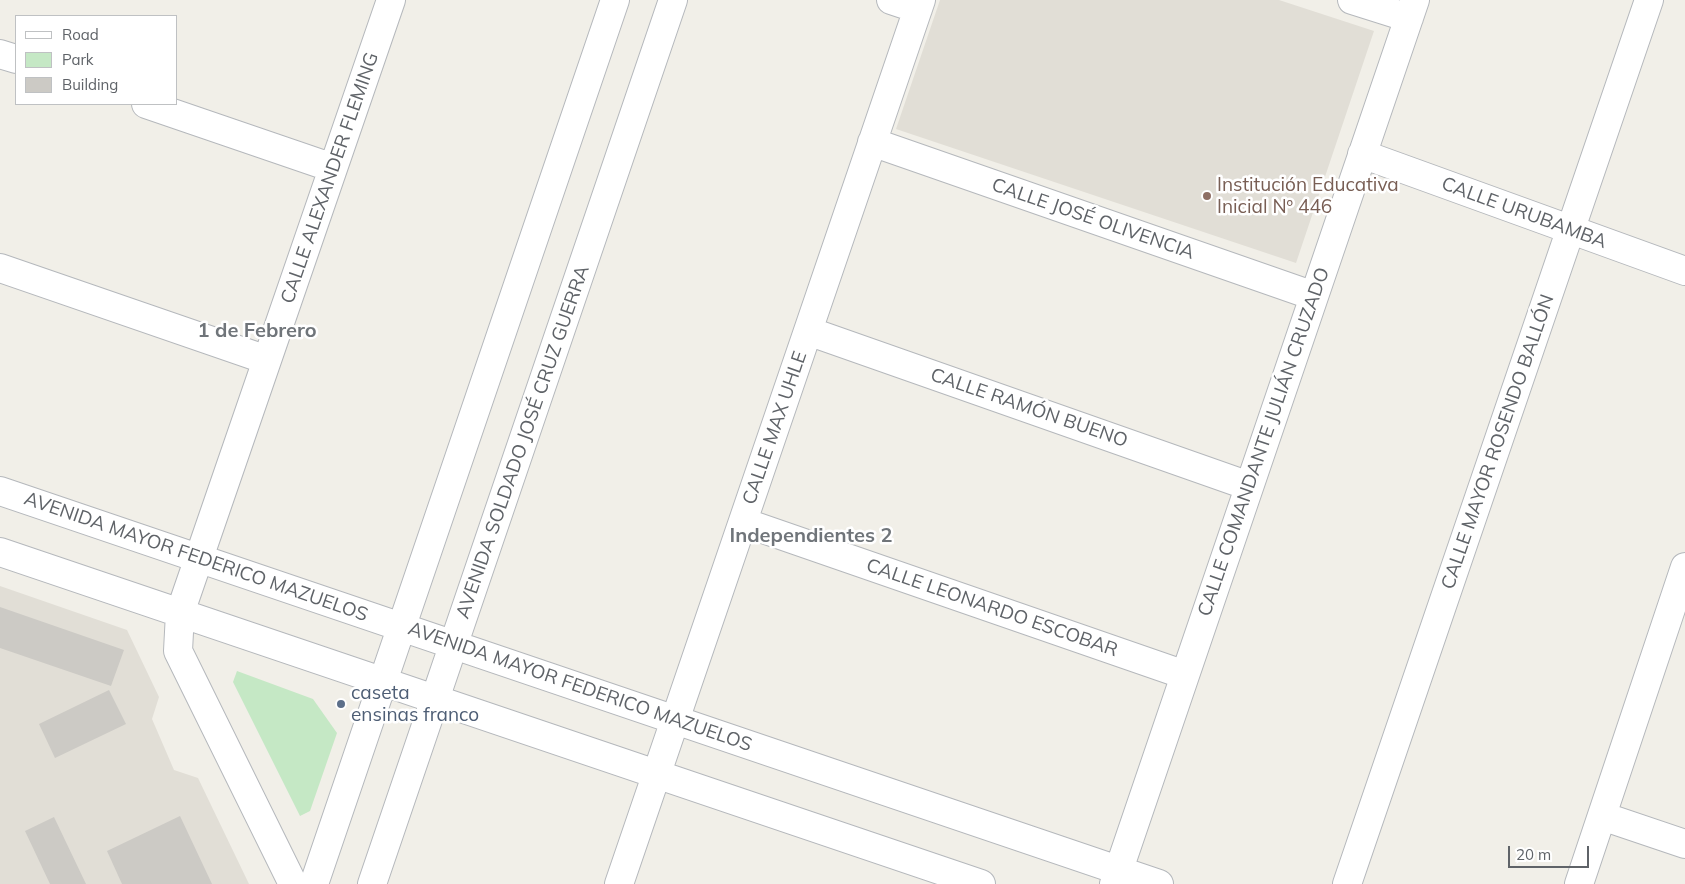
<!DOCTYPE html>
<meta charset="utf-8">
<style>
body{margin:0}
#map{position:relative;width:1685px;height:884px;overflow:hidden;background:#f1efe8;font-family:Mulish,sans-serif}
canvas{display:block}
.legend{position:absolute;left:15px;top:15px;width:162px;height:90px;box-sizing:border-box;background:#fff;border:1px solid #bfc1c3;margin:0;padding:6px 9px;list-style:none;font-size:15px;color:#5f6368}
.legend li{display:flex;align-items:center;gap:10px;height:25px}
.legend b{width:25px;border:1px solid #bfc1c3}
.scale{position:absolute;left:1508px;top:846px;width:81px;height:22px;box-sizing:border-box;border:2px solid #5f6368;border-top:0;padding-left:6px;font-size:15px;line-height:18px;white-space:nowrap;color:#5f6368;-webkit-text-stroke:4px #fff;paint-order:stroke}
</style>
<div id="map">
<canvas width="1685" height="884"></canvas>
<ul class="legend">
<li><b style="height:6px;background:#fff"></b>Road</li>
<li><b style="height:14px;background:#c5e8c5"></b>Park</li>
<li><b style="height:14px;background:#cccac5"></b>Building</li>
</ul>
<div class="scale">20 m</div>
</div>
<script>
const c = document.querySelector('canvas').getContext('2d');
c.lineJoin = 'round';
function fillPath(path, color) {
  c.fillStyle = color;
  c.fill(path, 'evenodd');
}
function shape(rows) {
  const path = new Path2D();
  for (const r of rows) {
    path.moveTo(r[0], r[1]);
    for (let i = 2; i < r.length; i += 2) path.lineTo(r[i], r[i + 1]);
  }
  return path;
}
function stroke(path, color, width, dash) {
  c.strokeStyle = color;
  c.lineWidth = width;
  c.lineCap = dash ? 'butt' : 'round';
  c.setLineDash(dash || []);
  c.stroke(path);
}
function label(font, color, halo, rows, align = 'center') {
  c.font = font + ' Mulish,sans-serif';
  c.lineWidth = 5;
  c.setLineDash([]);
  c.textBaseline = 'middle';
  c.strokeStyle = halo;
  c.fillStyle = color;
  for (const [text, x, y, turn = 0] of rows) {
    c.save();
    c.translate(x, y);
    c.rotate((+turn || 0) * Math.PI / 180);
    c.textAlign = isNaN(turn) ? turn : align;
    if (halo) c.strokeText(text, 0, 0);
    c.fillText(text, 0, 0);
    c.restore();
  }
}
fillPath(shape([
 [940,0,1279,0,1374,31,1296,263,896,129],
 [0,586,127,630,159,697,152,719,174,770,198,778,249,884,0,884]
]), '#e1ded6');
fillPath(shape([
 [237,671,313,699,337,733,310,811,300,816,233,682]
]), '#c5e8c5');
fillPath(shape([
 [0,607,124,650,111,686,0,648],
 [109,690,126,724,55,758,39,724],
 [180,816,212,884,122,884,107,851],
 [54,817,86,884,50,884,25,831]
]), '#cccac5');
const minor = shape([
 [891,0,918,9],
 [1352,0,1409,18],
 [0,54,16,59],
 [146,104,333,168],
 [872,142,1314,296],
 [1362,154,1685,271],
 [0,268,267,360],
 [808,331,1249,486],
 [0,491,1159,884],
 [743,522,1185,675],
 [0,552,981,884],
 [1602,816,1685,844],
 [293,884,178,651,180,613,391,0],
 [314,884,615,0],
 [372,884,673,0],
 [619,884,921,0],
 [1114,884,1415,0],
 [1347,884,1649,0],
 [1579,884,1685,567]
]);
stroke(minor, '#b5b8bc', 30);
stroke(minor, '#fff', 28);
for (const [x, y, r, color] of [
 [1207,196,5,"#8d6e63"],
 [341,704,5,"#5c6f8a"]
]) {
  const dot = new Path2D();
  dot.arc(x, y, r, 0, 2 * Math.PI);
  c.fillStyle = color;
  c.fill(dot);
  stroke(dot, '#fff', 2);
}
label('19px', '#5f6368', '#fff', [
 ["CALLE ALEXANDER FLEMING",330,178,-71],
 ["CALLE URUBAMBA",1524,213,20],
 ["CALLE JOSÉ OLIVENCIA",1093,219,19],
 ["CALLE RAMÓN BUENO",1029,408,19],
 ["CALLE MAX UHLE",775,428,-71],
 ["AVENIDA SOLDADO JOSÉ CRUZ GUERRA",523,442,-71],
 ["CALLE COMANDANTE JULIÁN CRUZADO",1264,442,-71],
 ["CALLE MAYOR ROSENDO BALLÓN",1498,442,-71],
 ["AVENIDA MAYOR FEDERICO MAZUELOS",196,557,19],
 ["CALLE LEONARDO ESCOBAR",992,608,19],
 ["AVENIDA MAYOR FEDERICO MAZUELOS",580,687,19]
]);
label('19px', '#785e54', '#fff', [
 ["Institución Educativa",1217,185],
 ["Inicial Nº 446",1217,207]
], 'left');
label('19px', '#4e5e75', '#fff', [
 ["caseta",351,693],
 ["ensinas franco",351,715]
], 'left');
label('bold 20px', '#70757a', '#fff', [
 ["1 de Febrero",257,331],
 ["Independientes 2",811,536]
]);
</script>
